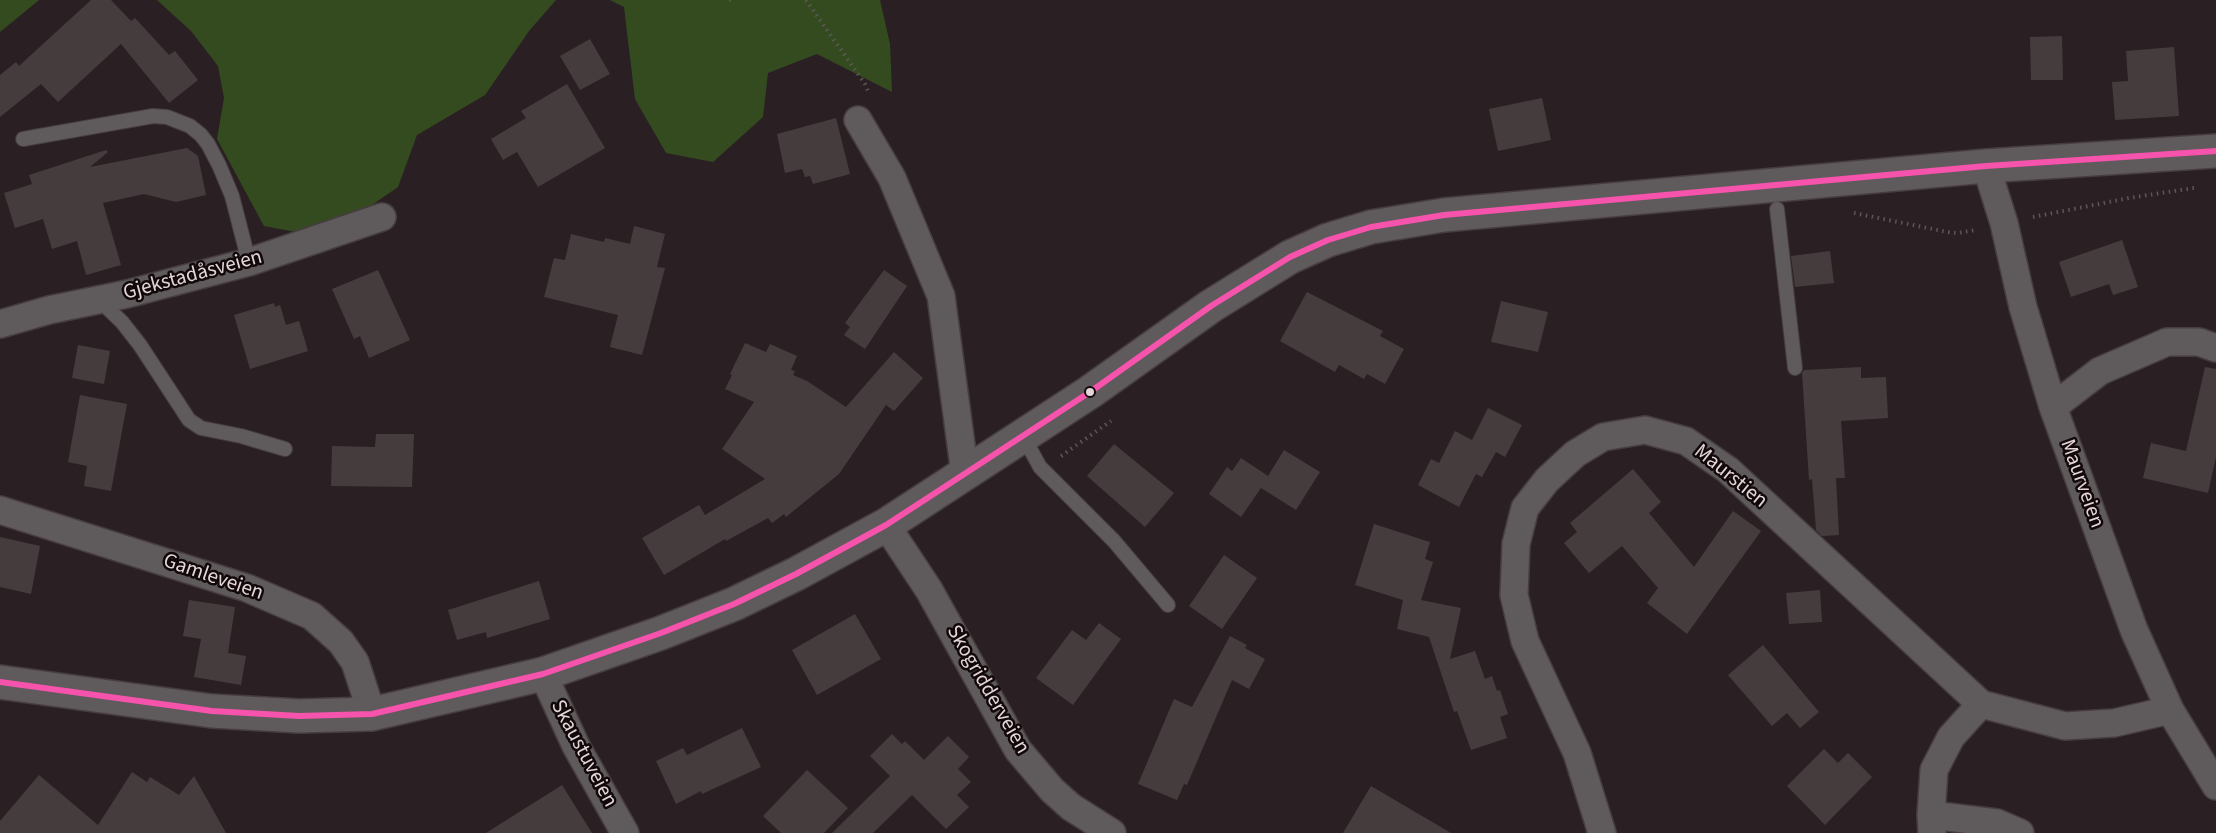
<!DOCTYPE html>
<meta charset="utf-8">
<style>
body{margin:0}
canvas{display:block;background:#2a1f22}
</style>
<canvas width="2216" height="833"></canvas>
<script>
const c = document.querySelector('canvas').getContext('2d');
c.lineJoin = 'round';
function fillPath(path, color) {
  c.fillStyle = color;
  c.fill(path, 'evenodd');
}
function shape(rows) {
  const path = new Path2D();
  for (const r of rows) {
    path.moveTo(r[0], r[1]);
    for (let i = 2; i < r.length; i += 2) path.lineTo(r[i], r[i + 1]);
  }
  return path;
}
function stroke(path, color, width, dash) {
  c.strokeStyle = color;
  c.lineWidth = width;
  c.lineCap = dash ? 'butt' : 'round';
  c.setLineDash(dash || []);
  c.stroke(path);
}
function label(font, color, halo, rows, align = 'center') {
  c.font = font + ' "Source Sans 3",sans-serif';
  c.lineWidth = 5;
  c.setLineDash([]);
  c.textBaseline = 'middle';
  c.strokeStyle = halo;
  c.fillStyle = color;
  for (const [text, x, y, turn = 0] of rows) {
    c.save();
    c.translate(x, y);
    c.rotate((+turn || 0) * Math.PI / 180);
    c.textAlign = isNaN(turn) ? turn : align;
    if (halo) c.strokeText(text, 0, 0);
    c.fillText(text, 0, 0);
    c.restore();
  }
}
fillPath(shape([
 [0,0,39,0,0,32],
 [157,0,556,0,529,31,485,95,417,135,398,187,353,218,301,233,264,226,217,139,224,98,218,66,191,31],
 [610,0,880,0,890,44,892,92,817,54,768,73,763,117,713,162,666,153,635,99,624,7]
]), '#344b20');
fillPath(shape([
 [91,0,111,0,131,21,135,18,169,55,175,51,198,80,169,103,121,44,58,102,41,84,0,117,0,75,16,62,19,66],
 [2062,36,2063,80,2031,80,2030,37],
 [590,39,610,74,580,90,560,56],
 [2174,47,2179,116,2115,120,2112,82,2128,81,2126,51],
 [567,84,605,148,538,187,517,152,503,160,491,139,526,118,521,111],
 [1542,98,1551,140,1498,151,1489,109],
 [836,118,850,174,813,184,810,176,805,177,802,169,785,173,777,134],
 [187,148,198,156,206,195,176,202,144,194,103,203,121,265,86,275,77,241,52,249,43,219,15,228,4,193,32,184,29,175,106,150,108,152,90,167],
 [634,226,665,234,657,267,665,268,642,355,610,347,618,315,544,297,554,258,565,260,571,234,604,242,605,238,630,244],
 [2122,240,2138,287,2113,295,2109,284,2071,297,2059,262],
 [1830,251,1834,283,1795,287,1791,256],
 [378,270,410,340,369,358,360,336,354,339,332,289],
 [884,270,907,286,865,349,844,335,850,327,845,323],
 [1307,292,1383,331,1380,336,1404,349,1385,384,1367,374,1364,379,1339,365,1335,372,1280,341],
 [1501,301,1548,312,1538,352,1491,342],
 [274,303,275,307,280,305,286,325,299,321,308,351,250,369,234,315],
 [745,343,766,352,770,344,797,356,791,370,795,371,793,375,807,381,846,407,894,352,923,378,894,411,886,405,839,474,786,517,784,514,772,523,768,518,726,541,725,539,664,575,642,538,699,505,705,515,765,479,722,449,754,402,725,389,732,375,730,374],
 [78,345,110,351,104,384,72,378],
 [1861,367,1861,378,1886,377,1888,418,1841,421,1845,478,1836,478,1839,535,1822,536,1816,530,1812,479,1809,480,1802,373,1804,370],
 [2205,367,2216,369,2216,457,2208,493,2143,478,2151,443,2186,451],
 [80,395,127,404,111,491,84,486,87,466,68,462],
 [1488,408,1522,425,1505,457,1496,452,1482,477,1476,474,1459,507,1418,485,1431,459,1439,463,1455,431,1472,440],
 [376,434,414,434,412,487,331,486,332,446,375,447],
 [1114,444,1174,493,1145,527,1087,476],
 [1284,450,1320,472,1296,510,1261,488,1241,517,1209,494,1227,467,1232,471,1241,458,1268,476],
 [1633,469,1661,502,1649,513,1694,567,1733,511,1761,531,1687,634,1647,603,1658,588,1622,546,1589,573,1564,543,1577,532,1570,523],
 [1374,524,1430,542,1425,559,1433,562,1421,600,1461,608,1450,659,1475,651,1485,679,1492,676,1497,691,1500,690,1508,714,1500,717,1507,738,1471,750,1457,711,1454,712,1429,637,1397,629,1403,600,1355,585],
 [0,537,40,546,31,594,0,587],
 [1224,555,1257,578,1222,629,1189,606],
 [539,581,550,619,487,638,486,632,457,640,448,610],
 [1820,590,1822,622,1789,624,1786,593],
 [189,600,235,607,228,653,246,656,241,685,194,677,201,639,183,636],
 [855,614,881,659,817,695,792,650],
 [1099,623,1121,639,1073,705,1036,678,1072,630,1086,640],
 [1230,636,1247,645,1245,648,1265,659,1249,689,1232,680,1187,785,1184,784,1177,800,1138,784,1174,699,1192,707],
 [1763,645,1819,712,1800,728,1787,713,1772,726,1728,675],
 [742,728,761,767,702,794,701,791,676,804,656,761,683,748,687,755],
 [892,734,902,744,905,741,924,760,948,736,969,757,958,769,971,782,957,795,969,807,946,829,912,795,873,833,832,833,890,776,870,756],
 [1824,749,1838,763,1848,753,1872,777,1825,825,1787,786],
 [807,770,848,808,824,833,781,833,763,816],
 [132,772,147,782,150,777,179,795,194,776,226,833,0,833,0,821,39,775,98,825],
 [562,785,592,833,486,833],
 [1371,786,1451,833,1343,833]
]), '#453c3e');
const service = shape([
 [23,139,153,116,167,117,190,126,201,135,208,144,219,165,232,196,249,262],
 [1777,209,1795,368],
 [100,301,122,322,140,345,189,420,201,428,241,436,285,449],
 [1023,436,1040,467,1114,541,1168,605]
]);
const minor = shape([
 [858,120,892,178,941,296,965,474],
 [1986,166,2004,223,2023,307,2053,407,2134,630,2170,710,2216,786],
 [0,324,49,310,127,294,249,262,382,217],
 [2053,407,2100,371,2167,342,2199,342,2216,348],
 [0,510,247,588,312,616,341,642,355,662,372,714],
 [886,525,929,590,1018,750,1052,790,1071,807,1112,833],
 [543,674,576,746,625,833],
 [1931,815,1997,823,2020,833],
 [1602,833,1577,753,1525,641,1514,595,1516,544,1525,508,1547,480,1575,454,1603,437,1645,430,1686,441,1728,470,1981,704,2065,726,2114,723,2170,710],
 [1932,833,1931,815,1934,770,1951,737,1981,704]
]);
const tertiary = shape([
 [0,682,212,711,299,716,372,714,543,674,661,633,734,604,796,574,886,525,926,499,1090,392,1211,306,1290,257,1328,240,1371,227,1444,215,1986,166,2216,151]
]);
stroke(service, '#473d40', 16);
stroke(minor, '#473d40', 30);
stroke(tertiary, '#473d40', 36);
stroke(shape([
 [729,0,731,0],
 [806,0,865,84,868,91],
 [1854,213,1947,232,1956,233,1976,230],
 [2033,217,2129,198,2194,188],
 [1061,456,1111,421]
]), '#5d5759', 4, [1.5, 4.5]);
stroke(service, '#5f5a5b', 14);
stroke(minor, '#5f5a5b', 27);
stroke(tertiary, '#5f5a5b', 33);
stroke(shape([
 [0,682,212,711,299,716,372,714,543,674,661,633,734,604,796,574,886,525,926,499,1090,392,1211,306,1290,257,1328,240,1371,227,1444,215,1986,166,2216,151]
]), '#f653ac', 6);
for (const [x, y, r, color] of [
 [1090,392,5,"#e4d5d8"]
]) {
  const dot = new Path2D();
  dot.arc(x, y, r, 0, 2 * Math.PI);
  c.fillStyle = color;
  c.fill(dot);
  stroke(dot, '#11080a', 2);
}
label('21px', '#e4d5d8', '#11080a', [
 ["Gjekstadåsveien",193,276,-15],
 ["Maurstien",1730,477,39],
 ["Maurveien",2081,484,70],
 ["Gamleveien",213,578,19],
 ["Skogridderveien",987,690,60],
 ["Skaustuveien",583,754,62]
]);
</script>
